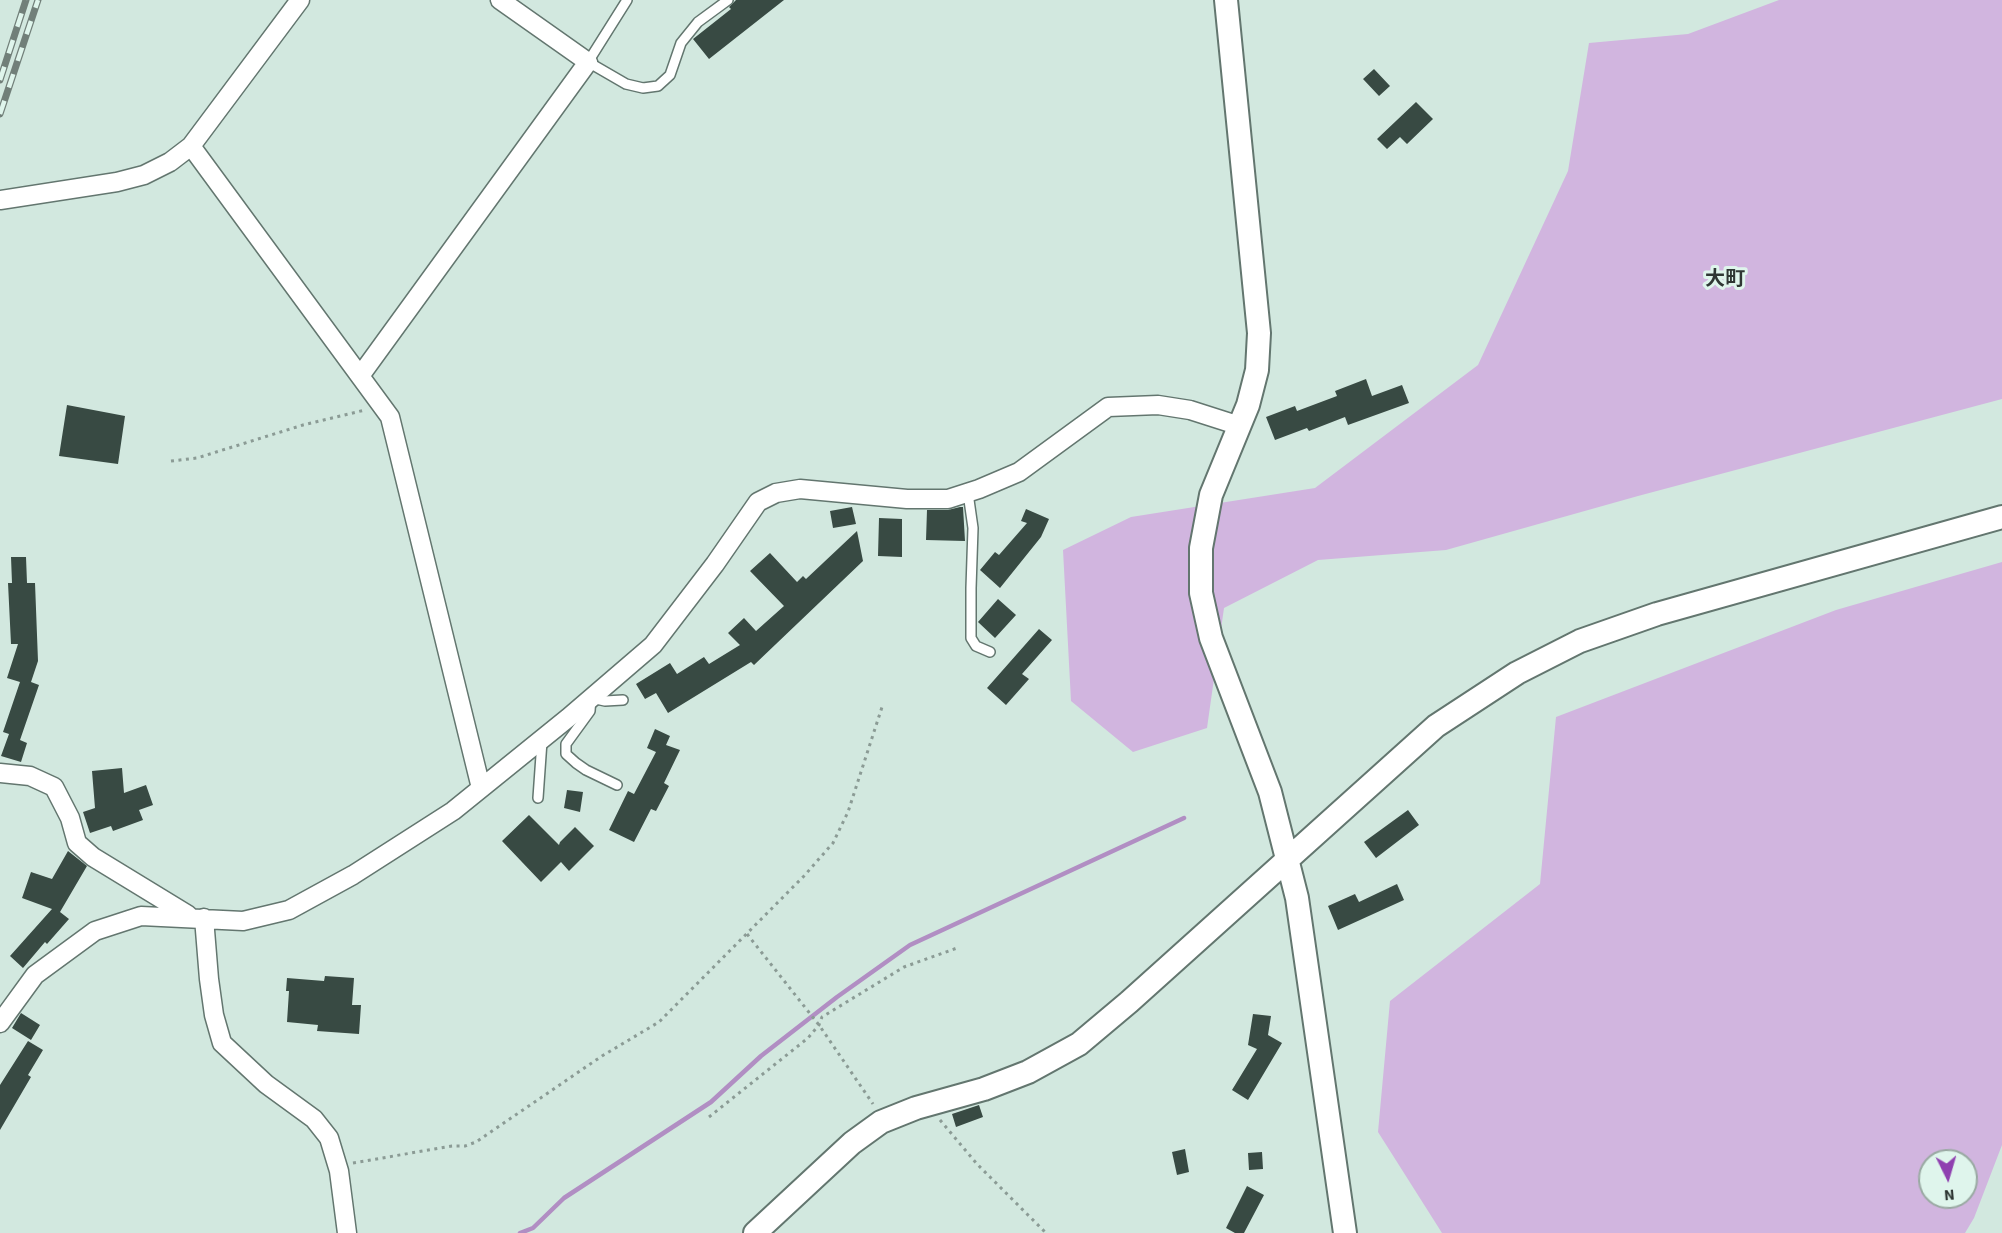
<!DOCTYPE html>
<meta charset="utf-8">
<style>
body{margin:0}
#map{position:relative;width:2002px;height:1233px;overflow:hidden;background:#d2e8df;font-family:"Source Sans 3",sans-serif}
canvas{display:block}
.north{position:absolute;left:1918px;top:1149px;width:60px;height:60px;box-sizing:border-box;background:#dff5ec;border:2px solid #99a9a2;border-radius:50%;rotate:175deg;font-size:16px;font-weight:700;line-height:24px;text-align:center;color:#2f3734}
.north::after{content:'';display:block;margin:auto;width:21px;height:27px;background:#8f40b0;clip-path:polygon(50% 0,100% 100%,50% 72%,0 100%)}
</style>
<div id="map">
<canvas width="2002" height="1233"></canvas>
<div class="north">N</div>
</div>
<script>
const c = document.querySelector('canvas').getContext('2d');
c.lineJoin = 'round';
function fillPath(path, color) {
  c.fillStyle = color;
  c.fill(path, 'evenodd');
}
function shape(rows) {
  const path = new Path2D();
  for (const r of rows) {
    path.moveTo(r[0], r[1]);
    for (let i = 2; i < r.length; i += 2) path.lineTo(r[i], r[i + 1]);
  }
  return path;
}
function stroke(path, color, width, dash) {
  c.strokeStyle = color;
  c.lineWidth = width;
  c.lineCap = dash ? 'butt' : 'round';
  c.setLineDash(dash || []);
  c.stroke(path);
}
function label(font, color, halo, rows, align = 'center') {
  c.font = font + ' "Source Sans 3","Noto Sans JP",sans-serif';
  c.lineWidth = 6;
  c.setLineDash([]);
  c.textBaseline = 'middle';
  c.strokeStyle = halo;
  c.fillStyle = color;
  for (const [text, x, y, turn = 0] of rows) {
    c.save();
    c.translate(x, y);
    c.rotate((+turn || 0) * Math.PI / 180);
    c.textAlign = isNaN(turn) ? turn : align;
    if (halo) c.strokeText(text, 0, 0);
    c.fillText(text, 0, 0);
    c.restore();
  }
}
fillPath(shape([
 [1779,0,2002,0,2002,399,1638,496,1446,550,1318,560,1224,608,1207,728,1133,752,1071,701,1063,550,1131,517,1315,488,1478,365,1568,171,1589,43,1688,34],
 [2002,562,2002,1145,1974,1218,1965,1233,1442,1233,1378,1132,1390,1001,1540,884,1556,717,1836,610],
 [1930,1161,1966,1161,1966,1197,1930,1197]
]), '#d1b5df');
stroke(shape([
 [520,1233,533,1228,564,1198,711,1102,761,1056,837,997,910,945,1184,818]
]), '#b18ec3', 4.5);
fillPath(shape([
 [736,0,784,0,709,59,693,39,731,9,729,7],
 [1374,69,1390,86,1379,96,1363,79],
 [1416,102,1433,119,1407,144,1400,137,1387,149,1377,139],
 [1366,379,1372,396,1402,385,1409,403,1348,425,1345,417,1309,431,1307,428,1275,440,1266,417,1295,406,1297,411,1337,396,1335,391],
 [67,405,125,416,118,464,59,456],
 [852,507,856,524,833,528,830,511],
 [960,507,963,507,965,541,926,540,927,510,948,510],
 [1026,509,1049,519,1041,537,1000,588,980,570,995,552,999,555,1027,523,1021,521],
 [879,518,902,519,902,557,878,556],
 [857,531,863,561,754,665,751,662,668,713,656,693,645,699,636,684,670,663,677,674,704,657,709,664,740,645,728,633,744,618,756,631,784,606,750,571,770,553,797,582,803,576,806,579],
 [11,557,26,557,27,583,35,583,38,661,31,682,39,685,20,740,27,743,21,762,1,756,9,734,3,732,20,682,7,678,18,644,11,644,8,583,12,583],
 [998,599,1016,615,995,638,978,622],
 [1039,629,1052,640,1022,674,1029,679,1006,705,987,688],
 [655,729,670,736,666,745,680,750,664,783,669,786,656,811,651,809,634,842,609,830,628,791,634,794,656,752,647,748],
 [122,768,124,793,146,785,153,805,139,810,143,820,113,831,111,826,90,833,83,812,95,808,92,771],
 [567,790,583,792,580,812,564,808],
 [1408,810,1419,825,1376,858,1364,842],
 [529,815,559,845,560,842,575,827,594,846,569,871,561,862,541,882,502,841],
 [68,851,87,866,60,912,69,919,47,944,45,942,23,968,10,956,52,909,22,898,31,872,52,879],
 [1397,884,1404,900,1338,930,1328,906,1355,894,1359,902],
 [325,976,354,978,352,1005,361,1005,359,1034,317,1031,318,1025,287,1022,289,991,286,991,287,978,324,981],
 [21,1013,40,1025,31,1040,12,1028],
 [1253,1014,1271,1016,1268,1035,1282,1043,1248,1100,1232,1090,1257,1049,1248,1045],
 [28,1041,43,1050,28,1075,31,1077,0,1130,0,1085],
 [979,1105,983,1117,956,1127,952,1114],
 [1185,1149,1189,1172,1177,1175,1172,1152],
 [1262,1152,1263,1169,1249,1170,1248,1153],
 [1247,1186,1264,1195,1244,1233,1235,1233,1226,1228]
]), '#384a43');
const service = shape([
 [627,0,588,62,626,84,643,88,658,86,670,75,681,43,698,22,728,0],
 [968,493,973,528,971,588,971,638,976,646,990,652],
 [617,785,586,770,576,763,566,754,566,744,590,711,591,698,605,701,623,700],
 [538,798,542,741]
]);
const minor = shape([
 [191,146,390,417,481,788],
 [0,200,117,182,144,175,170,162,191,146,300,0],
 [360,376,588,62,500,0],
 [0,773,30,776,54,787,70,818,77,843,93,857,188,915],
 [204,918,209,979,214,1015,222,1043,266,1084,314,1119,329,1138,339,1171,347,1233],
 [0,1023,35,975,95,931,141,916,243,921,289,910,353,875,453,811,568,718,653,645,715,564,758,502,776,493,800,489,907,499,948,499,979,489,1019,472,1108,407,1158,405,1190,410,1240,426]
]);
const tertiary = shape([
 [1226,0,1259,333,1257,370,1248,405,1211,495,1201,548,1201,593,1211,638,1270,792,1297,898,1345,1233],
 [755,1233,852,1143,881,1122,916,1108,984,1089,1028,1072,1079,1044,1129,1002,1436,726,1517,673,1580,641,1657,614,2002,517]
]);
stroke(service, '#63766f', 12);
stroke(minor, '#63766f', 21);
stroke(tertiary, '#63766f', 26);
stroke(shape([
 [171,461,197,458,303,425,365,410],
 [747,934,819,1025,873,1104],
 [709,1117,808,1038,819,1025,822,1017,904,967,957,948],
 [940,1120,977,1164,1046,1233],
 [353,1163,452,1146,465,1146,476,1142,602,1056,659,1022,804,876,833,843,848,812,883,704]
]), '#8b9b95', 3, [3, 4.5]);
stroke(service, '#fff', 9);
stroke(minor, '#fff', 18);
stroke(tertiary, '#fff', 22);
const rail = shape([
 [0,80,26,0],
 [0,114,38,0]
]);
stroke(rail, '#717f79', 7);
stroke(rail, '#dff5ec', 4.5, [14]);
label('bold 20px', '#2f3734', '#dff5ec', [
 ["大町",1725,281]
]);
</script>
